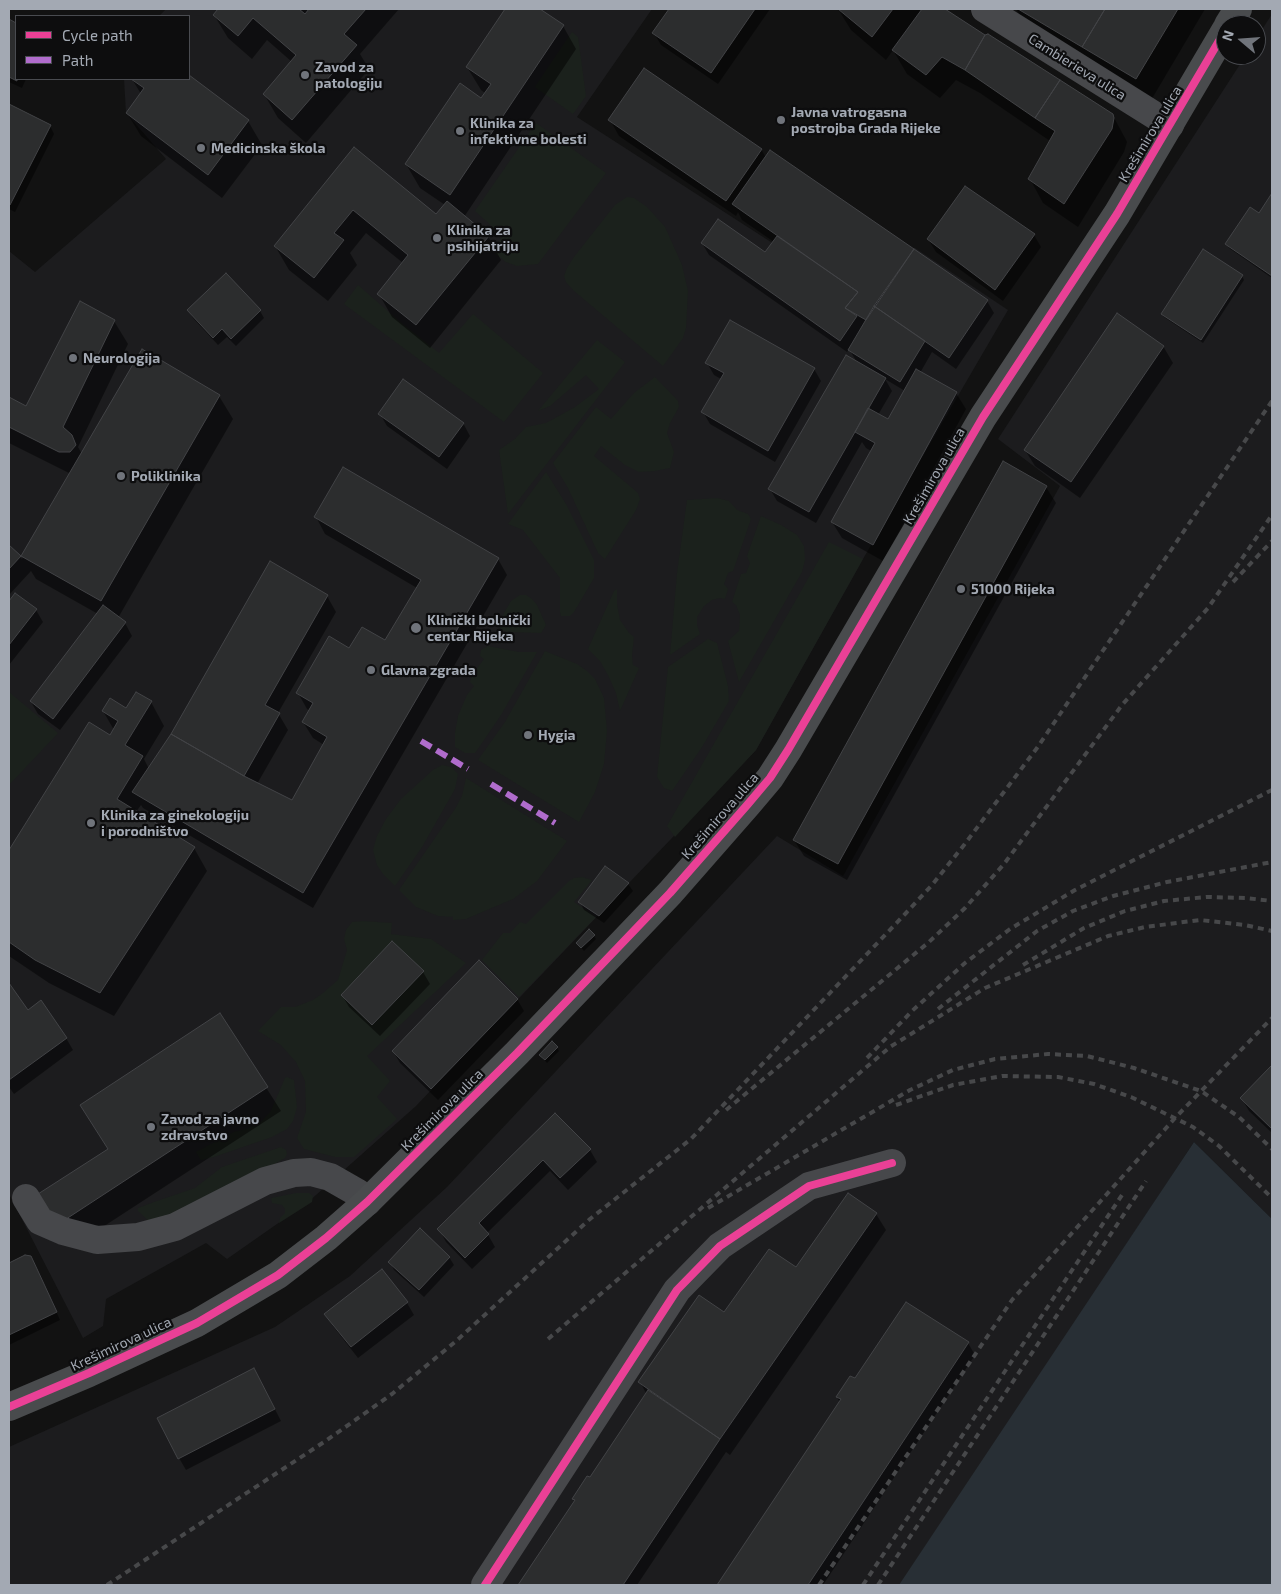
<!DOCTYPE html>
<meta charset="utf-8">
<style>
body{margin:0}
#map{position:relative;width:1281px;height:1594px;overflow:hidden;background:#121212;font-family:"Exo 2",sans-serif}
canvas{display:block}
.frame{position:absolute;inset:0;border:10px solid #a3a9b3;pointer-events:none}
.legend{position:absolute;left:15px;top:15px;width:175px;height:65px;box-sizing:border-box;background:#0d0d0e;border:1px solid #494b50;margin:0;padding:6px 9px;list-style:none;font-size:15px;color:#a3a9b3}
.legend li{display:flex;align-items:center;gap:10px;height:25px}
.legend b{width:25px;border:1px solid #494b50}
.north{position:absolute;left:1216px;top:15px;width:50px;height:50px;box-sizing:border-box;background:#0d0d0e;border:1px solid #494b50;border-radius:50%;rotate:288deg;font-size:14px;font-weight:700;line-height:20px;text-align:center;color:#a3a9b3}
.north::after{content:'';display:block;margin:auto;width:18px;height:22px;background:#70747b;clip-path:polygon(50% 0,100% 100%,50% 72%,0 100%)}
</style>
<div id="map">
<canvas width="1281" height="1594"></canvas>
<div class="frame"></div>
<ul class="legend">
<li><b style="height:6px;background:#ea4096"></b>Cycle path</li>
<li><b style="height:6px;background:#b06ccc"></b>Path</li>
</ul>
<div class="north">N</div>
</div>
<script>
const c = document.querySelector('canvas').getContext('2d');
c.lineJoin = 'round';
function fillPath(path, color) {
  c.fillStyle = color;
  c.fill(path, 'evenodd');
}
function shape(rows) {
  const path = new Path2D();
  for (const r of rows) {
    path.moveTo(r[0], r[1]);
    for (let i = 2; i < r.length; i += 2) path.lineTo(r[i], r[i + 1]);
  }
  return path;
}
function stroke(path, color, width, dash) {
  c.strokeStyle = color;
  c.lineWidth = width;
  c.lineCap = dash ? 'butt' : 'round';
  c.setLineDash(dash || []);
  c.stroke(path);
}
function label(font, color, halo, rows, align = 'center') {
  c.font = font + ' "Exo 2",sans-serif';
  c.lineWidth = 4.5;
  c.setLineDash([]);
  c.textBaseline = 'middle';
  c.strokeStyle = halo;
  c.fillStyle = color;
  for (const [text, x, y, turn = 0] of rows) {
    c.save();
    c.translate(x, y);
    c.rotate((+turn || 0) * Math.PI / 180);
    c.textAlign = isNaN(turn) ? turn : align;
    if (halo) c.strokeText(text, 0, 0);
    c.fillText(text, 0, 0);
    c.restore();
  }
}
fillPath(shape([
 [166,9,652,9,577,117,867,304,915,248,1008,310,863,559,756,750,416,1106,307,1203,227,1259,206,1243,106,1299,103,1326,83,1338,9,1194,9,251,35,272,166,159,126,113,124,79,189,79,189,16,159,16],
 [1272,14,1272,1219,1194,1142,902,1585,9,1585,9,1447,275,1327,350,1276,447,1187,777,836,843,876,1060,486,998,439,1246,55,1256,55,1256,39]
]), '#1c1c1e');
fillPath(shape([
 [572,32,578,37,586,96,573,114,535,87],
 [536,123,606,173,538,264,517,266,506,262,492,251,503,236,475,211],
 [627,197,634,198,647,207,665,227,682,265,688,291,686,328,683,338,663,366,573,290,566,282,564,276,567,268,574,257,615,205],
 [358,285,399,321,439,353,473,314,543,373,504,422,344,304],
 [597,340,625,362,508,514,499,450,515,439,526,427,546,423,575,407,599,389,586,375,550,406,538,411],
 [655,377,678,401,679,407,670,423,667,433,674,452,670,468,655,471,639,472,625,465,601,446,594,456,631,487,638,493,640,499,636,510,605,559,598,553,568,488,553,463,596,407,611,419,634,393],
 [546,472,566,504,594,560,594,578,574,612,570,616,561,616,560,612,560,578,523,530,508,524],
 [717,498,729,501,737,510,748,514,751,519,733,571,728,573,724,584,728,589,725,599,720,598,712,600,704,606,697,617,697,625,700,634,670,655,677,573,687,500],
 [761,516,781,525,797,535,804,546,805,560,802,572,739,682,728,641,739,631,740,615,736,605,732,602,741,574,746,573,750,563,747,556],
 [829,542,863,559,756,750,675,837,667,826],
 [617,589,617,604,620,620,629,633,634,637,632,656,633,665,639,668,620,711,616,693,608,675,600,661,588,649,614,591],
 [520,595,526,595,532,599,537,605,546,625,541,633,508,632,501,630,499,625,504,613,511,601],
 [708,639,717,643,728,686,729,701,702,747,672,791,664,788,657,777,668,667],
 [488,646,519,652,537,652,501,715,482,743,475,753,465,753,455,747,455,733,458,716,467,695,474,686,470,682,472,675,484,659,480,656,481,650],
 [545,651,577,664,587,671,595,679,604,698,607,731,604,764,595,792,579,822,478,760,505,722],
 [9,692,58,733,9,785],
 [442,765,451,767,458,774,455,789,422,847,395,886,383,874,377,865,373,850,377,836,386,819,401,799,433,770],
 [466,778,567,841,537,881,513,899,466,919,453,920,453,917,438,916,416,907,399,890,455,809,462,796],
 [582,877,592,880,574,902,596,917,519,997,482,960,503,933,510,933,520,922,526,924,569,881,574,878],
 [363,921,392,923,391,934,431,939,466,963,367,1056,390,1081,377,1097,397,1119,354,1157,335,1157,304,1149,297,1138,306,1112,305,1081,296,1062,281,1045,258,1031,281,1007,295,1007,313,1000,323,993,338,980,347,950,344,939,346,930,352,922],
 [287,1077,294,1080,297,1107,293,1121,287,1129,272,1137,214,1157,201,1160,196,1152,234,1132,247,1129,262,1121,271,1111,285,1078],
 [281,1147,286,1150,287,1154,285,1158,212,1200,153,1225,138,1211,138,1208,154,1202,195,1188,222,1167],
 [296,1193,309,1193,313,1196,312,1202,279,1223,280,1218,285,1213,285,1209,282,1205,272,1203,271,1198]
]), '#1b211c');
fillPath(shape([
 [1194,1142,1272,1219,1272,1585,899,1585]
]), '#282f35');
fillPath(shape([
 [219,9,307,9,309,11,311,9,399,9,360,54,369,69,306,143,278,118,264,94,292,62,267,40,252,59,228,38,214,15],
 [506,9,538,9,563,26,576,49,464,217,488,236,501,260,430,348,392,317,379,294,403,263,366,233,350,253,357,265,328,301,289,270,275,246,354,149,437,216,445,205,420,188,406,164,482,100,486,94,481,90,467,67],
 [670,9,770,9,718,84,661,45,654,33],
 [838,9,943,9,1112,114,1125,138,1127,142,1124,152,1078,227,1043,203,1030,179,1050,141,980,93,956,80,940,98,907,74,893,50,886,60,851,30],
 [1016,9,1205,9,1150,102,1028,29],
 [9,20,16,24,16,79,26,79,22,88,9,82],
 [189,76,248,121,262,145,222,198,141,136,127,113,141,94,132,79,189,79],
 [9,105,50,126,54,134,15,212,9,209],
 [610,120,761,149,766,158,771,151,987,301,994,313,956,369,932,352,920,373,956,393,966,409,883,561,842,538,832,522,871,451,866,448,862,442,816,523,777,501,770,489,858,364,849,349,847,352,709,255,702,243,765,254,774,242,742,220,738,212,736,216,619,136],
 [885,379,905,391,889,421,878,415,892,391],
 [965,188,1034,235,1041,247,1003,301,936,252,928,239],
 [1272,195,1272,278,1229,248,1227,244,1259,214],
 [1242,276,1244,280,1203,343,1164,317,1162,314],
 [189,311,260,311,264,318,236,346,227,337,218,345,193,318],
 [114,321,128,344,78,447,82,454,219,396,233,419,118,618,125,623,132,636,60,730,38,714,31,702,98,614,36,579,31,571,9,595,9,547,22,559,71,474,9,443,9,399,26,408],
 [1163,346,1173,363,1080,498,1035,466,1025,450],
 [707,363,814,369,821,381,775,462,710,424,703,412,721,379,714,375],
 [380,414,463,423,470,436,447,469,387,426],
 [1046,487,1056,503,847,880,804,856,794,840],
 [316,517,498,559,507,575,313,908,143,808,141,805,136,812,194,848,207,871,114,1016,49,983,9,956,9,852,89,724,110,737,114,730,103,711,126,709,151,702,164,726,144,759,149,769,327,596,336,612,278,713,288,730,257,784,292,801,324,745,313,738,303,722,310,711,307,709,298,693,350,650,386,642,417,588,325,534],
 [15,594,36,610,43,622,9,665,9,603],
 [628,884,633,891,604,923,584,910,580,902],
 [594,936,596,939,584,951,577,943],
 [423,972,430,984,380,1036,349,1007,342,995],
 [9,985,28,1012,66,1038,73,1050,14,1094,9,1087],
 [517,999,524,1011,438,1100,400,1063,393,1051],
 [220,1015,281,1111,72,1247,53,1218,108,1149,81,1105],
 [557,1048,559,1051,547,1063,540,1055],
 [1272,1067,1272,1133,1249,1111,1242,1099],
 [555,1115,590,1150,597,1162,568,1190,550,1171,487,1233,495,1247,472,1269,446,1242,439,1229],
 [876,1214,886,1230,730,1455,726,1452,637,1585,520,1585,575,1502,573,1499,590,1479,647,1395,640,1382,725,1314,797,1269],
 [26,1256,35,1265,60,1320,9,1345,9,1264],
 [449,1257,454,1265,424,1297,394,1270,390,1262],
 [407,1303,414,1315,358,1358,333,1326,326,1314],
 [906,1303,968,1343,975,1355,823,1585,719,1585,840,1403,837,1397,856,1379],
 [261,1382,281,1421,186,1470,179,1458]
]), '#0007');
const building = shape([
 [218,9,299,9,305,14,309,9,366,9,344,34,357,45,292,120,263,94,296,55,253,18,238,36,213,15,218,9],
 [505,9,540,9,564,25,450,195,405,164,460,83,481,98,491,84,466,67,505,9],
 [669,9,755,9,711,73,652,33,669,9],
 [838,9,893,9,872,37,838,9],
 [922,9,945,9,985,35,965,70,942,57,926,75,892,50,922,9],
 [1018,9,1105,9,1082,47,1018,9],
 [1105,9,1178,9,1136,79,1082,47,1105,9],
 [9,19,16,23,17,81,9,77,9,19],
 [988,34,1060,80,1035,118,965,70,985,35,988,34],
 [644,68,762,149,726,201,608,120,644,68],
 [189,75,249,120,208,175,126,113,144,88,131,79,189,79,189,75],
 [1060,80,1113,114,1114,118,1112,129,1064,204,1028,179,1055,131,1035,118,1060,80],
 [9,104,51,125,10,205,9,205,9,104],
 [354,147,436,214,447,201,489,236,416,325,377,294,408,255,353,210,334,233,344,240,314,278,274,246,354,147],
 [770,150,914,249,866,320,845,308,858,292,732,204,770,150],
 [965,186,1035,234,995,290,927,239,965,186],
 [1272,193,1272,276,1225,244,1250,207,1259,213,1272,193],
 [718,219,765,252,777,236,858,292,845,308,857,316,840,341,701,243,718,219],
 [914,249,988,300,949,358,874,306,914,249],
 [1203,249,1243,275,1201,340,1161,314,1203,249],
 [226,273,261,310,231,339,222,329,213,338,187,310,226,273],
 [80,301,115,320,63,427,72,435,76,445,70,452,59,452,9,427,9,397,26,406,80,301],
 [874,306,925,341,900,382,848,350,874,306],
 [1117,313,1164,346,1071,482,1024,450,1117,313],
 [730,320,815,368,768,451,701,412,724,373,705,363,730,320],
 [142,349,220,395,101,601,21,556,142,349],
 [846,355,886,378,809,512,768,489,846,355],
 [916,369,957,392,873,545,831,522,875,443,855,432,868,408,888,419,916,369],
 [403,379,464,423,439,457,378,414,403,379],
 [1003,461,1047,486,838,864,793,840,1003,461],
 [343,467,499,558,303,893,132,792,171,734,244,776,292,800,327,737,302,722,313,703,296,693,329,636,349,648,362,627,385,640,421,580,314,517,343,467],
 [9,545,21,556,9,569,9,545],
 [270,561,328,595,265,705,280,713,244,776,171,734,270,561],
 [15,593,37,609,9,645,9,601,15,593],
 [103,605,126,622,53,719,30,701,103,605],
 [136,692,152,701,125,745,143,756,117,799,195,847,100,993,35,960,9,942,9,850,89,722,110,735,118,721,102,711,110,698,126,708,136,692],
 [605,866,629,883,599,916,578,902,605,866],
 [589,929,595,935,581,948,576,943,589,929],
 [392,941,424,971,372,1025,341,995,392,941],
 [479,960,518,999,431,1089,392,1051,479,960],
 [9,983,28,1010,41,1000,67,1038,9,1080,9,983],
 [220,1013,268,1087,57,1225,38,1194,108,1149,80,1105,220,1013],
 [552,1041,558,1047,545,1060,539,1055,552,1041],
 [1272,1065,1272,1129,1240,1098,1272,1065],
 [555,1113,591,1149,560,1178,543,1160,479,1223,489,1234,465,1258,437,1229,555,1113],
 [848,1193,877,1213,720,1439,638,1382,699,1295,724,1312,769,1249,796,1267,848,1193],
 [420,1228,450,1257,419,1290,388,1262,420,1228],
 [25,1255,31,1256,57,1312,9,1335,9,1263,25,1255],
 [382,1269,408,1302,351,1347,324,1314,382,1269],
 [906,1302,969,1342,808,1585,717,1585,841,1399,836,1397,850,1376,855,1378,906,1302],
 [254,1368,275,1409,178,1459,157,1418,254,1368],
 [648,1390,720,1439,623,1585,518,1585,575,1500,572,1499,587,1476,590,1477,648,1390]
]);
fillPath(building, '#2c2d2e');
stroke(building, '#424346', 1);
stroke(shape([
 [985,9,1170,125],
 [26,1198,40,1221,63,1231,97,1240,138,1237,175,1227,265,1181,294,1173,311,1172,330,1177,358,1193,367,1202],
 [485,1585,677,1290,720,1246,809,1186,892,1163]
]), '#47484b', 28);
stroke(shape([
 [1228,25,1238,9],
 [9,1407,89,1373,197,1323,278,1275,326,1238,367,1202,517,1053,670,893,748,804,770,778,788,750,983,417,1117,214,1226,29]
]), '#494b4d', 28);
stroke(shape([
 [1233,582,1272,541],
 [1023,965,1084,928,1125,911,1164,901,1207,897,1246,898,1272,901],
 [938,1009,1037,931,1073,911,1113,896,1167,882,1272,862],
 [867,1058,912,1011,965,963,1010,929,1075,890,1272,790],
 [896,1105,953,1085,1002,1076,1058,1077,1094,1084,1131,1097,1193,1127,1219,1146,1272,1198],
 [726,1110,929,942,965,908,1004,864,1122,705,1208,608,1272,515],
 [708,1208,910,1090,953,1070,995,1059,1048,1054,1087,1056,1134,1068,1201,1091,1239,1117,1272,1149],
 [548,1339,890,1047,985,988,1108,936,1145,927,1200,920,1245,925,1272,931],
 [107,1585,327,1440,392,1394,455,1342,590,1219,691,1139,906,913,932,885,964,845,1037,748,1272,401],
 [819,1585,1012,1300,1175,1118,1272,1018],
 [863,1585,1122,1195],
 [878,1585,1146,1181]
]), '#47484a', 4, [6, 5]);
stroke(shape([
 [421,741,468,769],
 [491,784,555,823]
]), '#b06ccc', 6, [12, 6]);
stroke(shape([
 [9,1407,89,1373,197,1323,278,1275,326,1238,367,1202,517,1053,670,893,748,804,770,778,788,750,983,417,1117,214,1226,29],
 [485,1585,677,1290,720,1246,809,1186,892,1163]
]), '#ea4096', 8);
for (const [x, y, r, color] of [
 [305,75,5,"#70747b"],
 [781,120,5,"#70747b"],
 [460,131,5,"#70747b"],
 [201,148,5,"#70747b"],
 [437,238,5,"#70747b"],
 [73,358,5,"#70747b"],
 [121,476,5,"#70747b"],
 [961,589,5,"#70747b"],
 [416,628,6,"#70747b"],
 [371,670,5,"#70747b"],
 [528,735,5,"#70747b"],
 [91,823,5,"#70747b"],
 [151,1127,5,"#70747b"]
]) {
  const dot = new Path2D();
  dot.arc(x, y, r, 0, 2 * Math.PI);
  c.fillStyle = color;
  c.fill(dot);
  stroke(dot, '#0d0d0e', 2);
}
label('bold 14px', '#a3a9b3', '#0d0d0e', [
 ["Zavod za",315,67],
 ["patologiju",315,83],
 ["Javna vatrogasna",791,112],
 ["postrojba Grada Rijeke",791,128],
 ["Klinika za",470,123],
 ["infektivne bolesti",470,139],
 ["Medicinska škola",211,148],
 ["Klinika za",447,230],
 ["psihijatriju",447,246],
 ["Neurologija",83,358],
 ["Poliklinika",131,476],
 ["51000 Rijeka",971,589],
 ["Klinički bolnički",427,620],
 ["centar Rijeka",427,636],
 ["Glavna zgrada",381,670],
 ["Hygia",538,735],
 ["Klinika za ginekologiju",101,815],
 ["i porodništvo",101,831],
 ["Zavod za javno",161,1119],
 ["zdravstvo",161,1135]
], 'left');
label('14px', '#a3a9b3', '#0d0d0e', [
 ["Cambierieva ulica",1077,67,32],
 ["Krešimirova ulica",1150,134,-59],
 ["Krešimirova ulica",934,476,-60],
 ["Krešimirova ulica",720,816,-49],
 ["Krešimirova ulica",442,1110,-45],
 ["Krešimirova ulica",121,1344,-25]
]);
</script>
